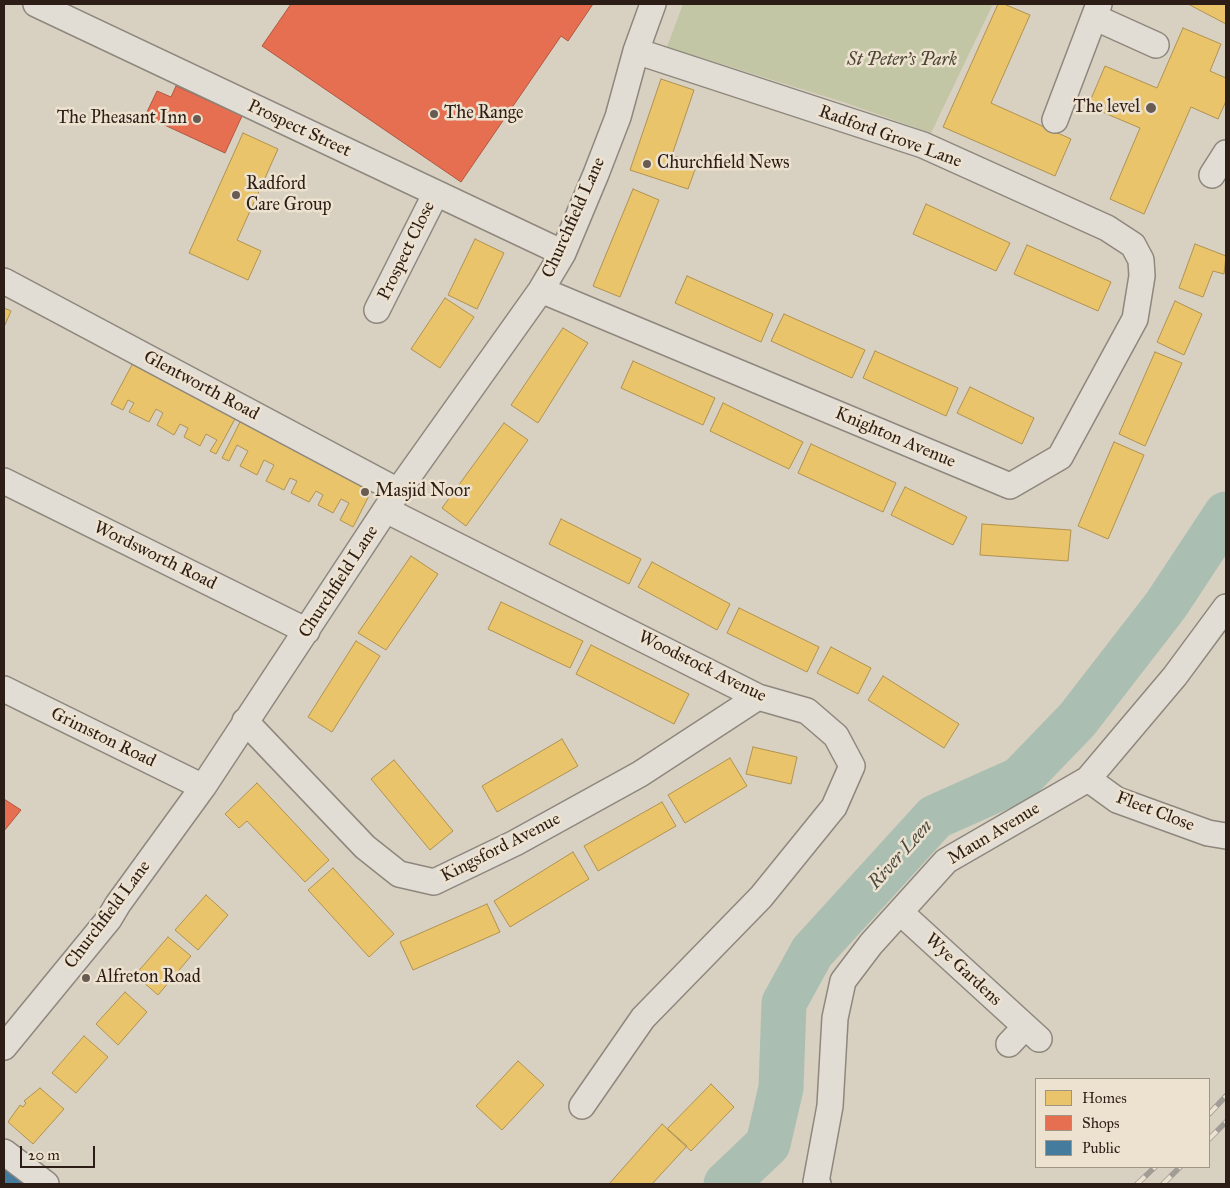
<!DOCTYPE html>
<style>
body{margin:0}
#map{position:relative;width:1230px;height:1188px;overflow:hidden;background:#d8d0c0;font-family:"IM FELL Great Primer",serif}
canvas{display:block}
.frame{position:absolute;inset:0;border:5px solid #2c1e17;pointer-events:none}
.legend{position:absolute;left:1035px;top:1078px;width:175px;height:90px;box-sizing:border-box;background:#ede2cf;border:1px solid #a09485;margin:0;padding:6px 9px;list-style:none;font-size:15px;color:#2c1e17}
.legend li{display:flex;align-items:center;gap:10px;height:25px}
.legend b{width:25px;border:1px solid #a09485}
.scale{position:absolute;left:20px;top:1146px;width:75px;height:22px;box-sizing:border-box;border:2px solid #2c1e17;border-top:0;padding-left:6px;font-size:15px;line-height:18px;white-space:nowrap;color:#2c1e17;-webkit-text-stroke:4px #ede2cf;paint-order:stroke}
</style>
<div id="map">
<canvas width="1230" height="1188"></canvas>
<div class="frame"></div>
<ul class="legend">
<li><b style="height:14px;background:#e9c46a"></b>Homes</li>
<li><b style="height:14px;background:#e76f51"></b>Shops</li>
<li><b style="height:14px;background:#457b9d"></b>Public</li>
</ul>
<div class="scale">20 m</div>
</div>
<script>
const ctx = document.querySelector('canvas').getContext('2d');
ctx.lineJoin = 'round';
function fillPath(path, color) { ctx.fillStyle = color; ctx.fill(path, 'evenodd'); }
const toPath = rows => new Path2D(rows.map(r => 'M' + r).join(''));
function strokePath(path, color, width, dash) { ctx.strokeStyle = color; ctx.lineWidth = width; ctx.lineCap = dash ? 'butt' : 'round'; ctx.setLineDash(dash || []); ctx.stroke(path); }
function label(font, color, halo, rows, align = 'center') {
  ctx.font = font + ' "IM FELL Great Primer",serif'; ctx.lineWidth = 5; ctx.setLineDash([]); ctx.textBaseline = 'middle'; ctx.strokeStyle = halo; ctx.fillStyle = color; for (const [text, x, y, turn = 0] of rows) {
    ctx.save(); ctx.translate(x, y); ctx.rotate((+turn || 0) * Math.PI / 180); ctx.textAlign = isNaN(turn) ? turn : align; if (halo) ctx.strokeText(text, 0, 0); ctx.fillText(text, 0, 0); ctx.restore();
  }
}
fillPath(toPath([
 [683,4,993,4,931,133,843,102,667,47]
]), '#c3c6a5');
const homes = toPath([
 [998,4,1004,4,1030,15,991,103,1071,139,1055,176,943,127,998,4],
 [1188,4,1226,4,1226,24,1188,4],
 [1183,28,1221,44,1210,71,1226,78,1226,101,1218,119,1191,107,1144,214,1110,199,1140,128,1088,106,1105,66,1157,88,1183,28],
 [661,79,694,90,672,155,697,164,688,189,630,170,661,79],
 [243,133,278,149,237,240,261,251,248,280,189,253,243,133],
 [633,189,659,200,620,297,593,286,633,189],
 [926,204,1010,243,996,271,913,234,926,204],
 [475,239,504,253,477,309,448,295,475,239],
 [1195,244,1226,256,1224,274,1213,271,1203,297,1179,288,1195,244],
 [1027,245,1111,282,1098,311,1014,274,1027,245],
 [687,276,773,314,761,342,675,303,687,276],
 [445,298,474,317,440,368,411,349,445,298],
 [1175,301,1202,314,1184,355,1157,342,1175,301],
 [4,308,11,311,4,327,4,308],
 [784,314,865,350,852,378,771,341,784,314],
 [563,328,588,343,538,423,511,405,563,328],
 [875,351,958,388,946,416,863,378,875,351],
 [1155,352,1182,363,1145,446,1119,434,1155,352],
 [633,361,715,398,703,425,621,388,633,361],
 [133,363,236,417,216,454,210,451,217,440,206,434,200,446,184,437,188,428,180,424,174,435,157,425,163,413,156,409,149,422,129,412,134,403,128,400,123,410,111,404,133,363],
 [970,387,1034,418,1022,444,957,413,970,387],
 [723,403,803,442,789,469,710,431,723,403],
 [242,418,374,486,353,527,340,520,349,503,341,499,333,513,318,505,323,495,316,491,309,502,291,493,297,481,290,478,284,490,266,481,274,465,264,460,257,475,240,466,248,451,237,445,229,461,222,458,242,418],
 [504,423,528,440,466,526,442,508,504,423],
 [1114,442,1144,455,1108,539,1078,526,1114,442],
 [811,444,896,483,883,512,798,473,811,444],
 [905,487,967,517,953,545,891,515,905,487],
 [561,519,641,559,629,584,549,544,561,519],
 [982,524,1071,530,1068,561,980,555,982,524],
 [411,556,438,574,386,650,358,633,411,556],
 [652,562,730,604,717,630,638,587,652,562],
 [501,602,583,641,570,668,488,629,501,602],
 [739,608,819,647,807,672,727,633,739,608],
 [356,641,380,656,332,732,308,717,356,641],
 [591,645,689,694,674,724,576,674,591,645],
 [831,647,871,668,858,694,817,673,831,647],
 [883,676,959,724,944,748,868,700,883,676],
 [562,739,578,766,497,812,482,786,562,739],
 [753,747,797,757,791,784,746,774,753,747],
 [730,758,747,786,685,823,668,795,730,758],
 [394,760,453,831,430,850,371,779,394,760],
 [257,783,329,860,305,882,247,821,239,828,225,814,257,783],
 [662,802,676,826,598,871,584,846,662,802],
 [573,852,589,879,510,927,494,901,573,852],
 [333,868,394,934,369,957,308,890,333,868],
 [206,895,228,915,198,950,175,930,206,895],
 [487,904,500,932,413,970,400,942,487,904],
 [168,937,191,956,158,995,135,975,168,937],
 [125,992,147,1012,118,1045,96,1024,125,992],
 [84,1036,108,1057,76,1093,52,1073,84,1036],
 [518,1061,544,1085,502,1130,476,1106,518,1061],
 [711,1084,734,1107,691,1151,667,1129,711,1084],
 [40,1088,64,1109,33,1144,8,1122,20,1105,23,1107,26,1103,24,1101,40,1088],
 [662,1124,687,1146,652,1184,609,1184,662,1124]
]);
fillPath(homes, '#e9c46a');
strokePath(homes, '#b09251', 1);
const shops = toPath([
 [291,4,593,4,568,41,561,36,461,182,262,46,291,4],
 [176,86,242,116,225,153,145,116,157,91,171,97,176,86],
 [4,799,21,810,4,831,4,799]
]);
fillPath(shops, '#e76f51');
strokePath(shops, '#af5740', 1);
const public = toPath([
 [7,1168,28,1184,4,1184,4,1174,7,1168]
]);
fillPath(public, '#457b9d');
strokePath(public, '#3e5f75', 1);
strokePath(toPath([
 [726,1184,768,1144,781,1088,784,1003,812,952,935,817,1020,779,1077,720,1166,605,1226,514]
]), '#aabfb1', 45);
const minor = toPath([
 [36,4,563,253],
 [1094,17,1156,45],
 [1055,120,1099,4],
 [1212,175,1226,153],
 [4,281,398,491],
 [541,290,1010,486,1060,457,1135,319,1142,276,1141,260,1133,245,1107,228,923,145,636,51],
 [377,310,436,193],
 [4,481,307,631],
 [386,510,758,697,807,711,836,736,852,766,834,807,761,897,643,1018,582,1106],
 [4,689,203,787],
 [245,721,365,847,399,874,434,882,515,843,640,774,758,697],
 [1088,779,1117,800,1208,833,1226,836],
 [900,912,1039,1039],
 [1009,1044,1025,1027],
 [4,1047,109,919,118,904,203,787,398,491,541,290,563,253,596,174,618,117,636,51,653,4],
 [4,1152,46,1184],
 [818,1184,816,1182,830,1106,835,1018,843,981,871,944,946,861,1088,779,1175,676,1226,607]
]);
strokePath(minor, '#8e877d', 28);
strokePath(minor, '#e1ddd5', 25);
const rail = toPath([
 [1209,1114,1226,1096],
 [1209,1139,1226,1122],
 [1137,1184,1155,1167],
 [1163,1184,1180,1167]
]);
strokePath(rail, '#a19c96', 5.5);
strokePath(rail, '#ede2cf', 4, [11]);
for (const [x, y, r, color] of [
 [1151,108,6,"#685c52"],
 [434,114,5,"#685c52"],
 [197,119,5,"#685c52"],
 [647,164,5,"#685c52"],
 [236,195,5,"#685c52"],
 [365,492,5,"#685c52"],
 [86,978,5,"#685c52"]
]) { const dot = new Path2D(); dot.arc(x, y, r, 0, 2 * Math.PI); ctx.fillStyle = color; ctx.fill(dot); strokePath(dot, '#ede2cf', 2); }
label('italic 18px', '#4e4635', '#ede2cf', [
 ["St Peter's Park",902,61]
]);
label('18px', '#2c1e17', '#ede2cf', [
 ["The level",1140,108,"right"],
 ["The Range",444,114],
 ["The Pheasant Inn",187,119,"right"],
 ["Churchfield News",657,164],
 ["Radford",246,185],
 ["Care Group",246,206],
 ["Masjid Noor",375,492],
 ["Alfreton Road",96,978]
], 'left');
label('18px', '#2c1e17', '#ede2cf', [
 ["Prospect Street",299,129,25],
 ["Radford Grove Lane",890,137,20],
 ["Churchfield Lane",574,218,-66],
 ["Prospect Close",407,251,-64],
 ["Glentworth Road",201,386,28],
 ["Knighton Avenue",895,438,23],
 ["Wordsworth Road",155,556,26],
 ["Churchfield Lane",339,582,-57],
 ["Woodstock Avenue",702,667,26],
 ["Grimston Road",103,738,26],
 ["Fleet Close",1155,812,21],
 ["Maun Avenue",994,834,-31],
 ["Kingsford Avenue",501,848,-27],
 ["Churchfield Lane",108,915,-53],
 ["Wye Gardens",963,970,43]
]);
label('italic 19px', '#4c4c43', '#ede2cf', [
 ["River Leen",901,855,-48]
]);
</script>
